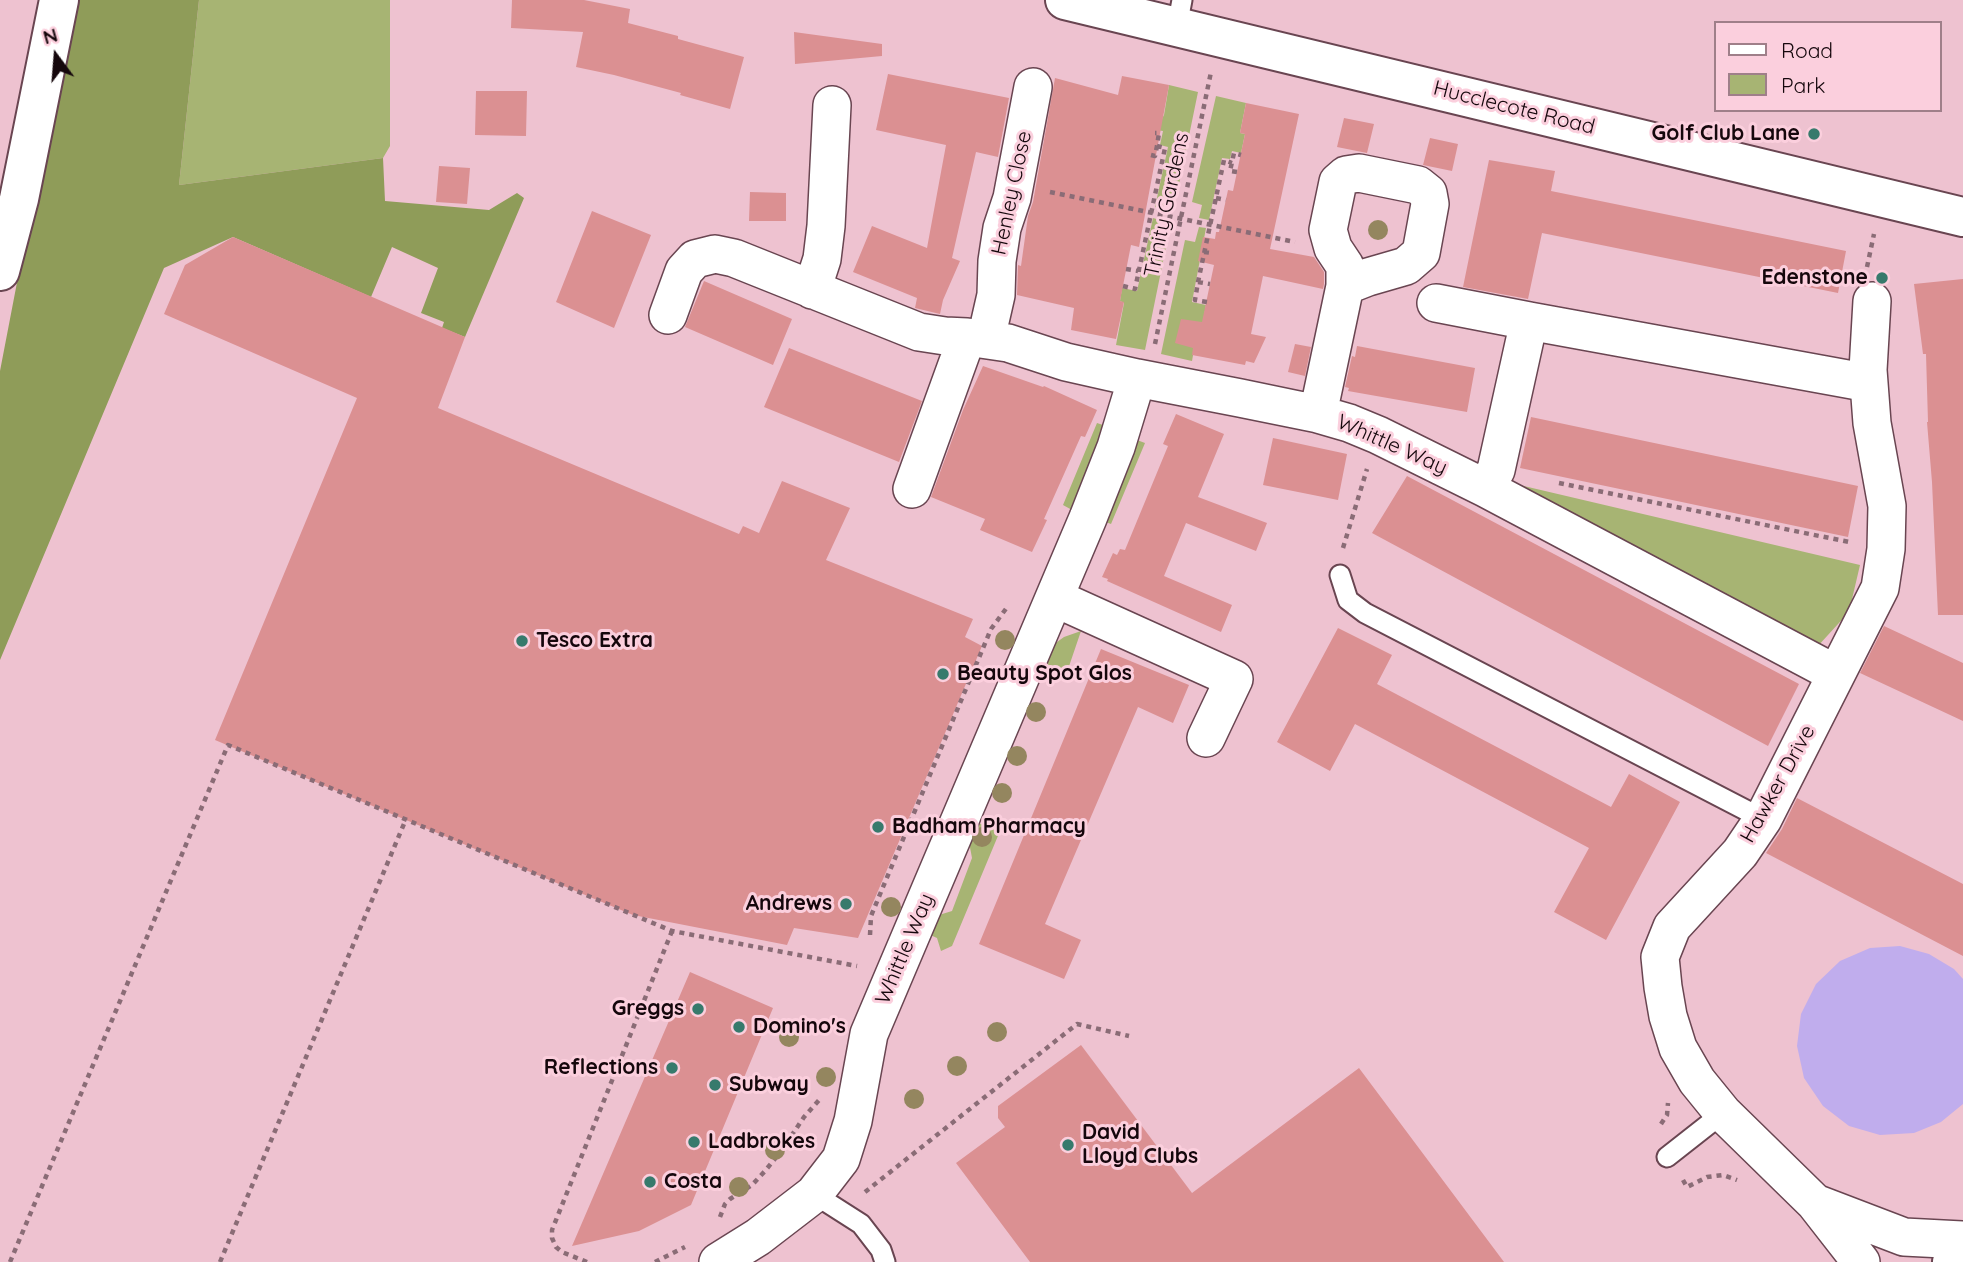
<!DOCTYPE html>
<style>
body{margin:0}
#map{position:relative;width:1963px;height:1262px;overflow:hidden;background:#eec2d0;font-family:Quicksand,sans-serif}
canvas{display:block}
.legend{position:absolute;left:1714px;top:21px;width:228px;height:91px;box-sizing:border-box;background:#fbcfdd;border:2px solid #9f7f89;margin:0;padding:9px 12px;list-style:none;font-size:21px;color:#15070c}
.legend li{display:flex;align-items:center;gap:14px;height:35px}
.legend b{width:35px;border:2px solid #9f7f89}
.north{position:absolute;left:21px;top:21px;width:70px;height:70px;-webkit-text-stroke:5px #fbcfdd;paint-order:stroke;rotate:344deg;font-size:19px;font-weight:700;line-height:28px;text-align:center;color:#15070c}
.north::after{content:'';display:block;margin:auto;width:24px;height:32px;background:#15070c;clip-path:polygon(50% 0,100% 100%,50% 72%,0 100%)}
</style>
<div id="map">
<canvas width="1963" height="1262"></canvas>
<ul class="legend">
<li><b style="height:9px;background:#fff"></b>Road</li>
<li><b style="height:19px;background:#a7b473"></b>Park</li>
</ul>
<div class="north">N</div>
</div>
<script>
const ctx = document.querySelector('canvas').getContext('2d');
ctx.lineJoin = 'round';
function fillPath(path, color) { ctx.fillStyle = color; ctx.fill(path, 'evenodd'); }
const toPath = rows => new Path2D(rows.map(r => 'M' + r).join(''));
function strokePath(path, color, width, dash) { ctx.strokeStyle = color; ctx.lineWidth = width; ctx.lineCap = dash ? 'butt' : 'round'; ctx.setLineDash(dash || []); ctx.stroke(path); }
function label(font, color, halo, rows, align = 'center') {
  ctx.font = font + ' Quicksand,sans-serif'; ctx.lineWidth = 6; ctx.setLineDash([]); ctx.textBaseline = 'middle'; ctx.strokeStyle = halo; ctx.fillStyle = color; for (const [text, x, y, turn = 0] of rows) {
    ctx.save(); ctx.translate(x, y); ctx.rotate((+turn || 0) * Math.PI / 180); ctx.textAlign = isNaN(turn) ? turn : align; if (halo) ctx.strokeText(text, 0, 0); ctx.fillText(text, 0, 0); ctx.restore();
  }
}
fillPath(toPath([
 [199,0,390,0,390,146,383,158,179,185],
 [1169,85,1198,92,1176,199,1165,197,1163,209,1155,207,1168,147,1160,145,1163,131,1156,130,1164,115],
 [1216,96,1246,103,1240,133,1245,134,1241,153,1232,151,1230,159,1222,158,1209,220,1199,218,1202,205,1192,202],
 [1153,218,1160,220,1157,234,1168,237,1145,350,1116,345,1124,303,1120,301,1122,288,1137,291],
 [1199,227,1206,228,1192,302,1206,305,1203,322,1199,322,1192,361,1161,354,1185,240,1195,242],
 [1097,423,1106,426,1072,510,1063,505],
 [1137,440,1145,443,1111,524,1103,521],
 [1511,483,1860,565,1849,612,1817,647],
 [1081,631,1064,681,1040,672,1051,649,1057,642,1064,637],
 [976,822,1000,831,952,946,941,951,937,938,928,934,939,915,952,911,972,858,969,842]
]), '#a7b473');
fillPath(toPath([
 [69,0,199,0,179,185,383,158,385,201,489,210,517,193,524,198,465,337,442,328,444,322,421,313,438,268,392,247,371,297,233,237,164,268,0,660,0,371,58,69]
]), '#8f9c59');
fillPath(toPath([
 [1900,946,1929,954,1954,969,1963,979,1963,1104,1941,1122,1914,1133,1880,1135,1849,1126,1823,1106,1804,1078,1797,1046,1801,1014,1816,984,1840,961,1870,948]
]), '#c0aded');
fillPath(toPath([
 [512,0,584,0,630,9,628,23,678,36,678,39,744,57,730,109,680,95,681,93,614,75,576,67,583,32,511,28],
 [794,32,882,44,882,56,795,64],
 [888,74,1009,98,998,157,976,152,952,258,960,261,943,300,940,314,915,308,917,298,853,272,872,226,927,248,946,145,876,130],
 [1122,76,1169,85,1139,247,1131,245,1120,301,1124,302,1116,339,1071,330,1074,308,1017,295,1018,265,1021,266,1028,216,1033,202,1055,78,1118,95],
 [476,91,527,91,526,136,475,135],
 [1246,103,1299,114,1270,249,1314,257,1324,272,1324,284,1323,289,1263,276,1251,334,1266,337,1254,363,1246,361,1245,365,1192,355,1193,348,1175,343,1181,319,1202,322,1214,265,1198,261,1203,237,1215,239,1216,232,1219,232,1228,190,1233,191,1245,134,1240,133],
 [1344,118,1374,124,1367,153,1337,147],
 [1430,138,1458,144,1452,171,1423,165],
 [1489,160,1555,171,1551,191,1846,251,1838,293,1542,233,1528,299,1463,287],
 [439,166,470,168,467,204,436,202],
 [750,192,786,193,786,221,749,221],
 [592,211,651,235,614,328,556,302],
 [233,237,465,337,438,408,739,534,743,526,759,533,782,481,850,508,826,560,973,619,965,637,982,646,858,938,794,928,787,945,633,915,215,740,357,398,164,314,185,265],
 [1963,279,1963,615,1938,615,1932,482,1927,422,1928,422,1926,354,1923,354,1914,284],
 [704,281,792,319,773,365,685,327],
 [1295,344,1311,347,1305,376,1288,372],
 [1357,346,1475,368,1467,412,1348,391,1349,388,1345,387,1352,356,1355,357],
 [789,348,922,401,899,462,764,407],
 [983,366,1043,387,1044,386,1097,410,1085,437,1081,436,1044,519,1047,520,1032,552,980,530,985,519,931,497,963,410],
 [1176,414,1224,434,1198,497,1267,523,1256,551,1186,523,1164,576,1232,605,1221,632,1107,581,1108,579,1102,577,1113,553,1117,555,1120,549,1125,550,1168,446,1163,444],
 [1531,417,1858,486,1848,537,1520,468],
 [1273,438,1347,454,1338,500,1263,485],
 [1407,476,1799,684,1768,746,1372,533],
 [1884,626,1963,663,1963,721,1860,673],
 [1338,628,1392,655,1377,684,1611,807,1629,774,1680,802,1606,940,1554,912,1589,848,1355,724,1330,771,1277,742],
 [1101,649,1189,685,1173,723,1138,707,1045,924,1081,940,1064,979,979,944],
 [1797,798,1963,884,1963,956,1766,853,1782,829],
 [690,972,773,1008,691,1205,639,1231,572,1246],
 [1081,1045,1192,1193,1359,1068,1504,1262,1030,1262,956,1163,1005,1127,998,1118,998,1106]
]), '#db9092');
const service = toPath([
 [1177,27,1182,0],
 [1340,575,1348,600,1365,613,1763,819],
 [1667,1157,1723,1113],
 [814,1194,861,1224,881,1250,885,1262]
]);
const minor = toPath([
 [812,290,822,259,826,226,832,105],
 [1436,303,1529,321,1496,470,1485,488],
 [668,315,684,271,695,259,715,254,734,258,919,332,945,336,967,337,1008,343,1066,362,1137,378,1240,398,1318,414,1349,423,1378,435,1485,488,1836,674],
 [1529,321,1869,383],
 [986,339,996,295,997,261,1002,228,1012,198,1033,87],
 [1318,414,1345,286,1345,266,1333,248,1328,230,1338,182,1346,175,1359,173,1418,185,1428,193,1430,204,1421,253,1406,266,1368,277,1345,286],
 [912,489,967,337],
 [1055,598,1234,679,1206,738],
 [1815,1203,1904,1237,1963,1240],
 [718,1262,758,1237,814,1194,841,1159,853,1121,869,1034,1088,518,1116,447,1137,378],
 [1861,1262,1815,1203,1723,1113,1697,1081,1678,1048,1668,1016,1663,987,1660,957,1672,927,1740,853,1763,819,1880,588,1886,549,1887,506,1872,423,1868,370,1872,301]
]);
const tertiary = toPath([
 [1065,0,1963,217],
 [1952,1262,1963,1254]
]);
const secondary = toPath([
 [0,271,19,199,59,0]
]);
strokePath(service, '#694551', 23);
strokePath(minor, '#694551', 40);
strokePath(tertiary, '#694551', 42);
strokePath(secondary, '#694551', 42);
strokePath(toPath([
 [1151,155,1155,156,1157,146,1159,133,1155,133],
 [1237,172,1230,171,1234,153,1241,155],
 [1050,192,1295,242],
 [1216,198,1226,200],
 [1204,252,1212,253],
 [1867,267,1874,234],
 [1126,269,1138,271],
 [1198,282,1210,284],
 [1123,286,1135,289,1165,148,1157,146],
 [1207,302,1195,300,1198,282,1224,160,1232,163],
 [1155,344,1211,72],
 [1559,483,1849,542],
 [1343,548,1367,469],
 [870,935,871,916,883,887,991,629,1008,606],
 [1661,1124,1667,1115,1668,1103],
 [1683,1180,1687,1187,1707,1177,1723,1175,1737,1180],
 [865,1192,1077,1024,1129,1036],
 [720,1217,725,1204,730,1199,752,1185,765,1171,782,1150,804,1117,819,1100],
 [10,1262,228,745,672,931,857,966],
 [220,1262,406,819],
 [587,1262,562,1252,556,1247,552,1238,552,1230,672,931],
 [655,1262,685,1247]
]), '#8a6c76', 4.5, [5, 5]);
strokePath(service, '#fff', 19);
strokePath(minor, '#fff', 37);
strokePath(tertiary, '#fff', 38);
strokePath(secondary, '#fff', 38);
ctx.fillStyle = '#94865f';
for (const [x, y] of [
 [1378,230],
 [1005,640],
 [1036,712],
 [1017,756],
 [1002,793],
 [982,837],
 [891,907],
 [997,1032],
 [789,1037],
 [957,1066],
 [826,1077],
 [914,1099],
 [775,1150],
 [739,1187]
]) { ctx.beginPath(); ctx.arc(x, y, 10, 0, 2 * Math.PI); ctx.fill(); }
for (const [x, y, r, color] of [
 [1814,134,7,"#377a6c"],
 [1882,278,7,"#377a6c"],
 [522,641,7,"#377a6c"],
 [943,674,7,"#377a6c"],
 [878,827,7,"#377a6c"],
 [846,904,7,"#377a6c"],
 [698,1009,7,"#377a6c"],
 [739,1027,7,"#377a6c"],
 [672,1068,7,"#377a6c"],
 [715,1085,7,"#377a6c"],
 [694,1142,7,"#377a6c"],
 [1068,1145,7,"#377a6c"],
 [650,1182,7,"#377a6c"]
]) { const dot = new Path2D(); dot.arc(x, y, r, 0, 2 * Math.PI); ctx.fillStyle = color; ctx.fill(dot); strokePath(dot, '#fbcfdd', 2.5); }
label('21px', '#15070c', '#fbcfdd', [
 ["Hucclecote Road",1514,108,14],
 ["Henley Close",1012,193,-78],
 ["Trinity Gardens",1167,205,-78],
 ["Whittle Way",1392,445,24],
 ["Hawker Drive",1778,784,-61],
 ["Whittle Way",905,949,-67]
]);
label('bold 21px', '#15070c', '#fbcfdd', [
 ["Golf Club Lane",1800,134,"right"],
 ["Edenstone",1868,278,"right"],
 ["Tesco Extra",536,641],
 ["Beauty Spot Glos",957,674],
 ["Badham Pharmacy",892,827],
 ["Andrews",832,904,"right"],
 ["Greggs",684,1009,"right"],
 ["Domino's",753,1027],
 ["Reflections",658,1068,"right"],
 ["Subway",729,1085],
 ["David",1082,1133],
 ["Lloyd Clubs",1082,1157],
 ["Ladbrokes",708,1142],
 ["Costa",664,1182]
], 'left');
</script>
